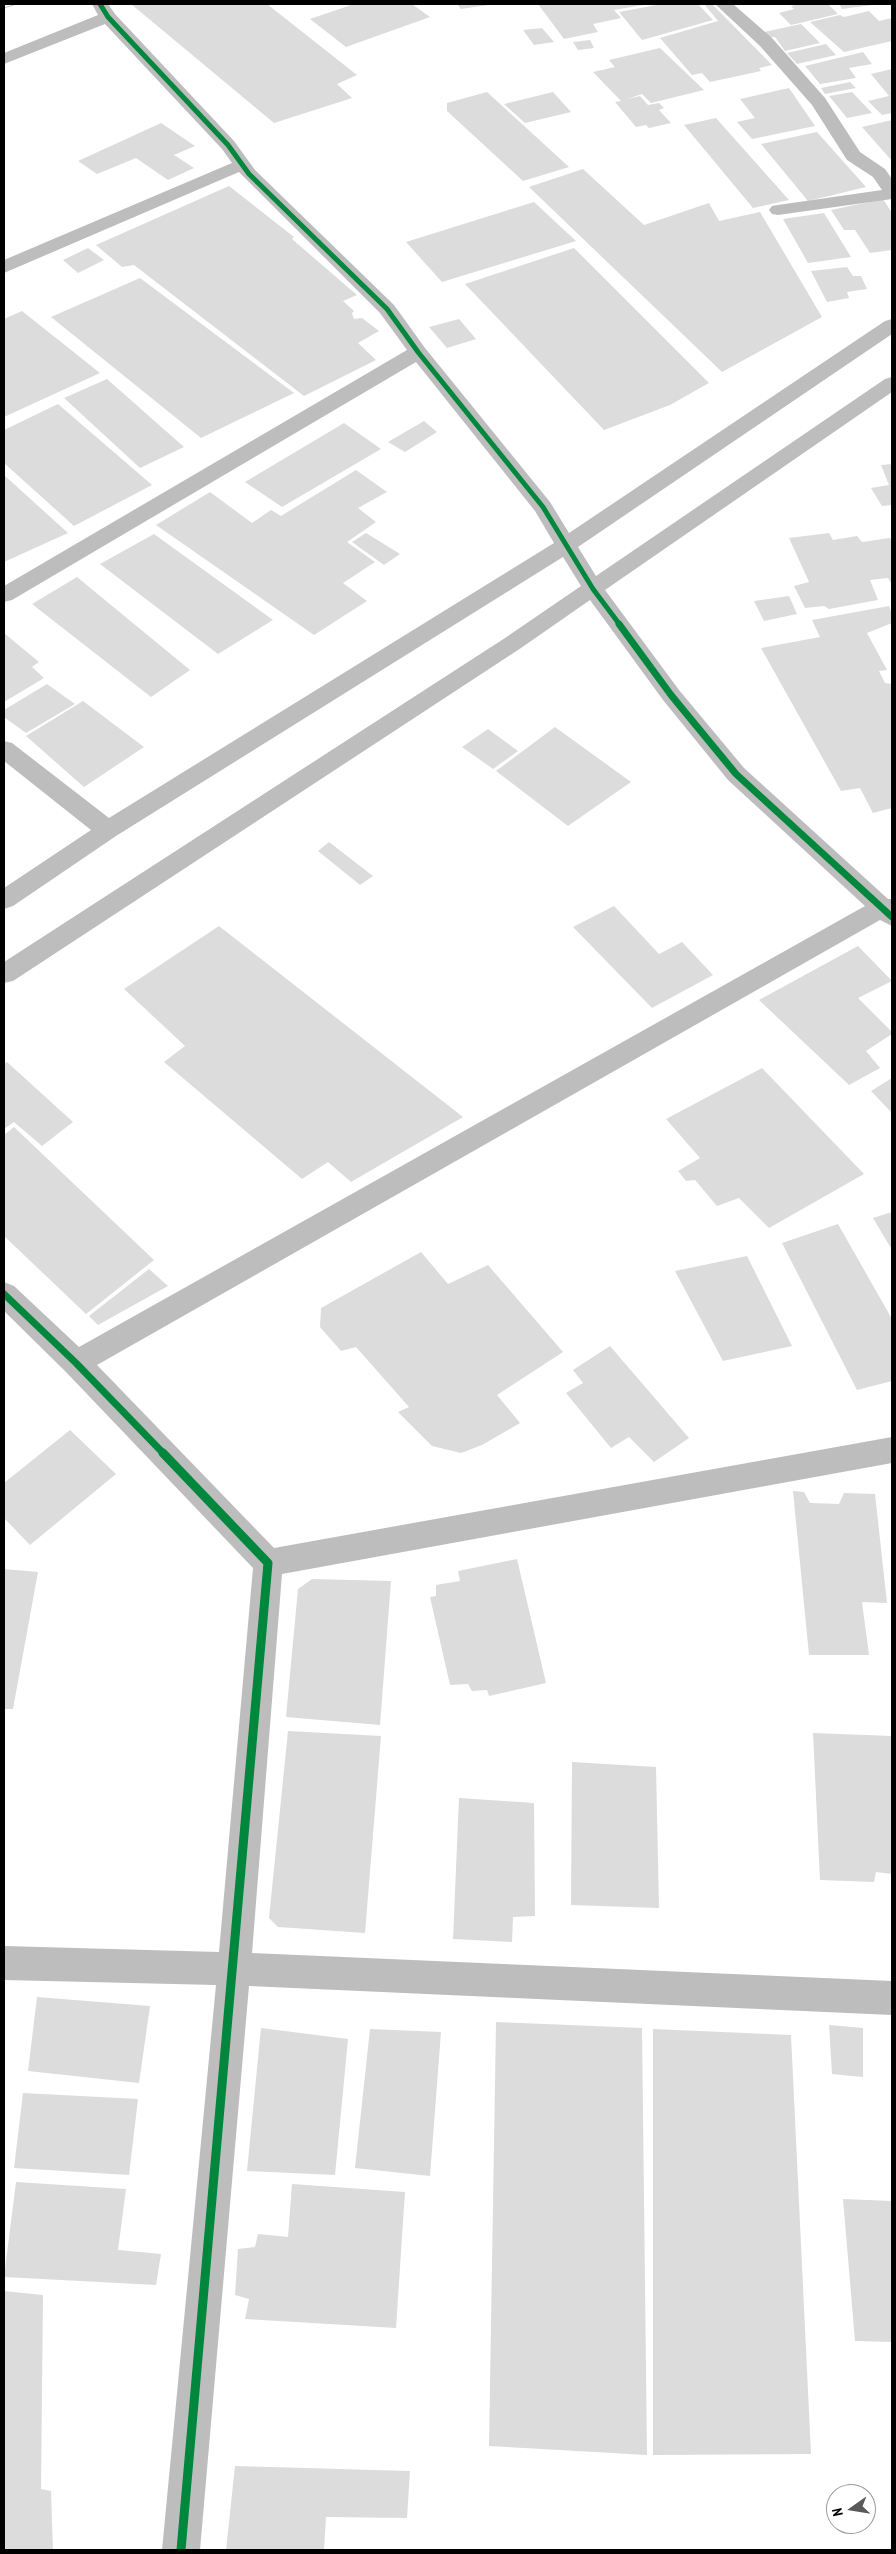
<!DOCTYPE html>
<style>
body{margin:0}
#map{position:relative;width:896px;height:2554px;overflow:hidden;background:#fff;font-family:"PT Sans Narrow",sans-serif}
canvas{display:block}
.frame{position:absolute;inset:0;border:5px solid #000;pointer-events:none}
.north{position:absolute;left:826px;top:2484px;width:50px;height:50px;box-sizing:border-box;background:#fff;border:1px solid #999;border-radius:50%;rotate:257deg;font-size:14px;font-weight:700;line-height:20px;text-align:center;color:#000}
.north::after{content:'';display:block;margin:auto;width:18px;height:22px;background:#595959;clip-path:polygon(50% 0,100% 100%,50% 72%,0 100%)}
</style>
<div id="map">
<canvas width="896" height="2554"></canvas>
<div class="frame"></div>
<div class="north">N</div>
</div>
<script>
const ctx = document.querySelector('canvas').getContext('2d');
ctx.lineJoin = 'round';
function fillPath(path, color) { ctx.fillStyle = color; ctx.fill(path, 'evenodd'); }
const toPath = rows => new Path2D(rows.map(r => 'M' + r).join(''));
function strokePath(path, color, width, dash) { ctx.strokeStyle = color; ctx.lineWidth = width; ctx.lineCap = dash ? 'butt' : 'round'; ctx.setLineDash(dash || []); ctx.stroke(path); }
fillPath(toPath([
 [131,4,267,4,357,75,337,84,352,98,274,123],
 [354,4,412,4,430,17,346,47,310,19],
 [457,4,488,4,488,5,461,9],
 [538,4,643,4,643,5,614,10,621,18,593,24,598,32,564,39],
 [662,4,698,4,713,20,642,40,619,12],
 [704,4,712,4,772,65,759,68,761,71,710,82,702,73,692,75,660,38,718,21],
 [794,4,828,4,838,14,791,25,779,13,794,9,791,6,796,5],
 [839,4,872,4,872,5,842,9],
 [869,11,879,21,892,18,892,41,844,52,810,22,840,15,844,17],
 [801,24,820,43,785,51,775,37,768,37,764,32],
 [542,28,554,42,534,45,523,30],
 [590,40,594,48,578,50,573,42],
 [826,44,836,55,797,64,787,53],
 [660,48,704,90,651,103,642,94,627,99,640,96,648,105,659,103,664,108,659,110,671,123,649,128,646,125,636,127,615,102,621,101,593,72,615,67,609,60],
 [863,52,872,64,849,68,856,78,820,84,805,66],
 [892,69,892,113,882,115,868,101,889,96,871,74],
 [850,82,856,88,825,94,821,88],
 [789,88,815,126,752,139,737,122,755,118,740,99],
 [487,92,569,167,523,181,447,111,447,103],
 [553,92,571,112,525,123,504,104],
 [852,92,872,113,847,118,829,96],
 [716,118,789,200,753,208,684,125],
 [892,120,892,161,862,127],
 [161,123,195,146,174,155,194,168,168,180,136,158,97,174,78,161],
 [817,132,866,187,808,201,761,144],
 [583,169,644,225,709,203,719,221,760,212,822,317,722,372,529,187],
 [229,186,294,237,292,239,357,295,343,301,354,311,352,313,354,319,362,318,379,331,358,343,376,360,304,396,134,265,122,267,96,245],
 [883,199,892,213,892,250,870,253,855,230,844,230,831,210],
 [534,202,576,241,442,282,406,242],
 [824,213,851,257,808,263,783,219],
 [88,248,104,260,78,273,63,260],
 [574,248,709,383,670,405,604,430,465,284],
 [847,267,853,276,861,276,867,289,847,292,849,298,827,302,811,271],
 [140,278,294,393,201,438,51,317],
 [22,311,100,373,4,417,4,319],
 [459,319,476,339,447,348,429,327],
 [107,379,184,447,140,468,64,398],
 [58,404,152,485,74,526,4,463,4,430],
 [424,421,437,432,405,452,388,442],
 [344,423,381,449,282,507,245,482],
 [892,464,892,505,882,506,871,488,889,485,881,465],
 [356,470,387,492,358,508,376,522,347,542,375,562,343,583,367,601,314,635,156,525,210,492,252,523,271,510,281,516],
 [4,475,68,533,4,562],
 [366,533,400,554,384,565,352,542],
 [829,533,833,540,857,536,862,542,890,538,892,542,892,585,888,578,870,580,878,600,829,609,824,606,805,608,794,586,809,582,789,538],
 [154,534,273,620,218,654,100,564],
 [77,577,190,670,151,697,32,604],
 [789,596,797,614,764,621,754,601],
 [889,606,892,614,892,623,867,633,887,670,879,671,885,683,892,684,892,808,873,813,860,788,841,791,761,648,820,637,812,620],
 [4,633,39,662,32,667,44,678,4,702],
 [47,684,75,704,26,733,4,717,4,710],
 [83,701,144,747,84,787,26,736],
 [555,727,631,782,568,826,496,771],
 [488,729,518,751,493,769,462,747],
 [329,842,373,876,360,885,318,851],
 [614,906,659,954,682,942,713,975,652,1008,573,927],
 [219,926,463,1117,351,1182,328,1162,302,1179,164,1062,185,1046,124,989],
 [858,946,892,981,858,998,892,1032,892,1034,866,1051,880,1068,849,1085,759,1000],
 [7,1062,73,1122,42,1146,14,1122,4,1129,4,1064],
 [762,1068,864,1174,769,1228,739,1198,717,1206,695,1180,686,1181,678,1171,700,1158,666,1119],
 [892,1078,892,1113,871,1091],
 [14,1127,154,1260,86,1314,4,1236,4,1135],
 [892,1212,892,1250,873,1218],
 [838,1224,892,1319,892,1381,857,1390,782,1243],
 [421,1252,448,1284,488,1265,563,1352,497,1395,520,1423,482,1445,461,1453,432,1446,398,1412,409,1407,356,1347,341,1351,320,1327,321,1308],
 [747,1256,792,1346,723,1361,675,1271],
 [149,1269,168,1286,98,1325,89,1316],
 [610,1346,689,1438,654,1462,629,1437,611,1448,566,1393,583,1383,573,1370],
 [70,1430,116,1474,30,1545,4,1518,4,1483],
 [793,1491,804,1492,810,1503,839,1504,844,1493,875,1494,887,1603,862,1602,869,1655,809,1655],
 [517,1559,546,1683,489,1696,487,1690,472,1691,468,1684,450,1685,430,1597,436,1596,436,1585,460,1581,458,1571],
 [4,1569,38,1572,13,1709,4,1709],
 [312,1579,391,1581,380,1725,286,1717,298,1589],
 [288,1731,381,1736,365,1933,278,1927,269,1918],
 [813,1733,892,1736,892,1874,876,1872,874,1882,820,1880],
 [572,1762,656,1767,659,1908,571,1905],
 [459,1798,534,1803,535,1916,513,1917,512,1942,453,1939],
 [37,1997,150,2006,139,2083,28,2071],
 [496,2022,642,2028,647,2455,489,2446],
 [829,2025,863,2028,863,2077,832,2074],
 [261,2028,348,2039,335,2175,247,2171],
 [370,2029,441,2032,430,2176,355,2168],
 [653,2029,791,2035,811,2454,653,2455],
 [23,2093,138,2099,129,2175,14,2168],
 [16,2182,126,2189,118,2250,161,2254,156,2285,4,2277],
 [292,2184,405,2192,396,2328,245,2319,249,2299,235,2295,238,2249,255,2247,258,2234,288,2237],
 [843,2199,892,2201,892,2342,855,2341],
 [4,2291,43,2295,41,2489,51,2491,53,2550,4,2550],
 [235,2466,410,2471,407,2518,326,2517,324,2550,226,2550]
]), '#dcdcdc');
fillPath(toPath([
 [92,4,108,4,115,14,234,141,255,170,394,305,425,348,550,502,569,533,885,321,892,319,892,334,578,547,596,576,885,379,892,377,892,392,605,590,679,690,744,768,888,899,892,899,892,926,880,920,97,1365,274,1548,892,1437,892,1463,282,1574,252,1953,892,1981,892,2015,249,1986,200,2550,162,2550,216,1985,4,1980,4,1946,219,1952,253,1568,66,1372,4,1311,4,1282,14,1286,79,1347,865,906,728,780,663,700,590,600,521,648,13,981,4,983,4,962,505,638,581,586,563,557,116,836,13,906,4,909,4,888,91,830,4,761,4,741,12,743,109,818,554,543,535,511,416,362,12,600,4,602,4,586,407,350,380,313,239,172,4,273,4,260,232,163,222,149,105,24,4,64,4,53,98,15,92,4],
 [715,4,733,4,772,38,825,98,860,152,885,169,892,179,892,199,778,215,772,214,769,210,772,206,778,205,882,190,873,177,847,160,812,105,760,46,715,4]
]), '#bdbdbd');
const rail = toPath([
 [4,6,12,4]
]);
strokePath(rail, '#bdbdbd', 4);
strokePath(rail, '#fff', 2.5, [8]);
strokePath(toPath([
 [100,4,108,17,228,145,249,174,387,309,418,352,543,507,593,589,620,625]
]), '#00873e', 5);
strokePath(toPath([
 [619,624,671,695,736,774,892,917],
 [4,1294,76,1363,164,1454]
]), '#00873e', 7);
strokePath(toPath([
 [163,1453,268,1563,181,2550]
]), '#00873e', 9);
</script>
